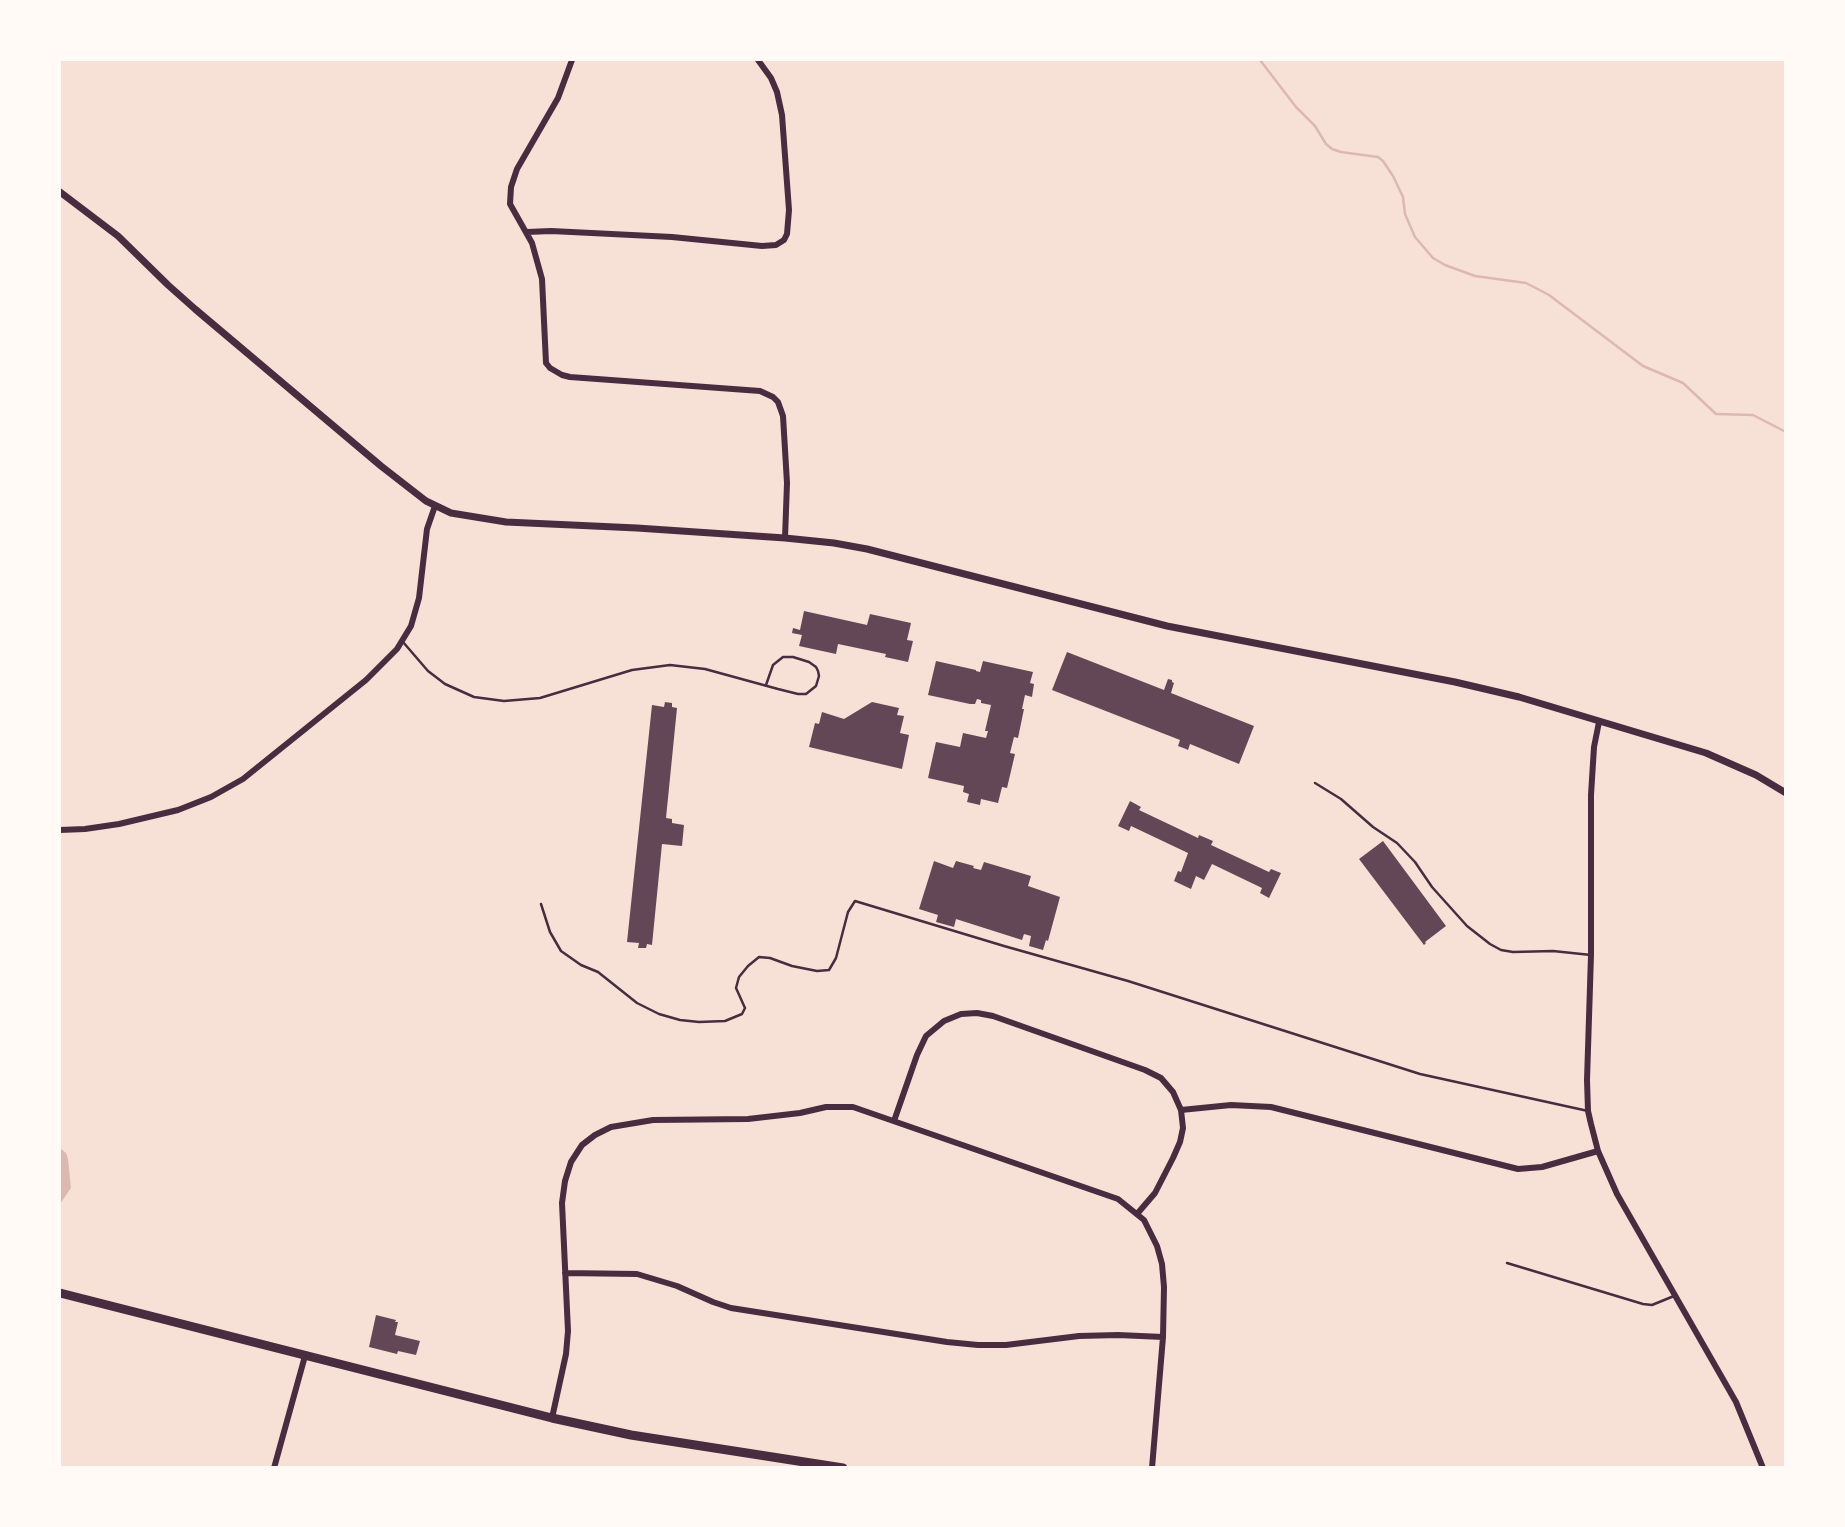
<!DOCTYPE html>
<style>
body{margin:0}
#map{position:relative;width:1845px;height:1527px;overflow:hidden;background:#f7e1d7;font-family:Inter,sans-serif}
canvas{display:block}
.frame{position:absolute;inset:0;border:61px solid #fffaf5;pointer-events:none}
</style>
<div id="map">
<canvas width="1845" height="1527"></canvas>
<div class="frame"></div>
</div>
<script>
const ctx = document.querySelector('canvas').getContext('2d');
ctx.lineJoin = 'round';
function fillPath(path, color) { ctx.fillStyle = color; ctx.fill(path, 'evenodd'); }
const toPath = rows => new Path2D(rows.map(r => 'M' + r).join(''));
function strokePath(path, color, width, dash) { ctx.strokeStyle = color; ctx.lineWidth = width; ctx.lineCap = dash ? 'butt' : 'round'; ctx.setLineDash(dash || []); ctx.stroke(path); }
fillPath(toPath([
 [60,1148,66,1153,68,1159,71,1188,60,1204]
]), '#dcb8b0');
strokePath(toPath([
 [1260,60,1296,107,1315,126,1326,144,1332,149,1341,152,1378,157,1383,161,1393,176,1403,197,1405,214,1415,237,1433,258,1445,265,1475,276,1526,283,1549,295,1643,366,1683,383,1716,414,1753,415,1786,432]
]), '#dcb8b0', 2.5);
fillPath(toPath([
 [804,611,867,625,870,614,911,623,907,640,913,641,908,662,885,657,886,654,838,644,836,654,799,646,802,635,792,633,793,628,800,630],
 [1067,652,1164,690,1168,679,1172,680,1172,682,1174,683,1171,693,1254,726,1239,764,1190,744,1188,750,1186,749,1178,746,1180,740,1052,690],
 [936,661,976,670,976,671,980,672,983,661,1033,672,1030,683,1034,684,1032,697,1025,695,1022,709,1024,709,1018,738,1014,737,1010,753,1015,754,1007,788,1002,787,998,803,981,799,980,805,967,802,969,794,963,792,964,786,928,778,936,742,960,747,963,733,986,738,988,731,985,731,991,705,981,703,981,700,977,699,975,704,970,704,928,695],
 [665,702,672,703,672,707,677,708,666,818,672,819,672,823,684,825,682,846,662,844,652,945,647,944,646,948,638,948,639,943,627,942,652,705,664,707],
 [872,702,899,708,897,715,904,716,900,733,909,735,902,769,809,747,815,723,819,724,822,712,844,719],
 [1130,801,1141,807,1139,810,1198,838,1199,835,1213,841,1211,845,1269,872,1271,869,1281,873,1269,898,1260,893,1262,888,1212,864,1204,880,1196,876,1191,889,1174,881,1178,871,1181,872,1188,853,1131,826,1129,831,1118,826],
 [1383,841,1446,926,1425,942,1426,943,1424,945,1359,859],
 [934,861,953,868,956,861,974,866,973,868,981,870,984,862,1031,876,1028,886,1060,897,1048,941,1046,940,1043,950,1029,946,1031,936,1024,934,1022,940,956,919,954,927,936,922,938,915,919,909],
 [376,1315,396,1320,395,1322,398,1322,395,1335,420,1341,416,1355,398,1351,397,1354,369,1347]
]), '#644757');
strokePath(toPath([
 [403,642,428,671,445,684,474,697,504,701,540,698,632,670,670,665,705,669,778,689,798,694,806,694,816,686,819,676,818,671,816,667,809,662,793,657,783,657,773,665,766,685],
 [1315,783,1341,799,1373,827,1397,843,1415,862,1432,887,1467,926,1490,944,1501,950,1513,952,1553,951,1591,955],
 [541,904,550,932,561,951,581,965,598,972,637,1003,659,1014,680,1020,699,1022,725,1021,742,1014,745,1008,736,988,739,977,748,966,759,957,770,958,792,966,817,971,829,970,836,958,848,912,855,901,1004,946,1128,981,1420,1074,1588,1111],
 [1507,1263,1643,1304,1652,1305,1674,1296]
]), '#4a2c40', 2.5);
strokePath(toPath([
 [572,60,558,98,517,169,511,187,510,204,532,243,542,279,546,363,550,368,562,375,570,377,760,391,773,397,778,402,783,416,787,483,785,538],
 [527,232,551,231,672,237,762,246,776,245,784,240,787,234,789,210,782,115,777,92,771,78,758,60],
 [1599,722,1594,747,1591,795,1591,955,1587,1080,1588,1111,1591,1124,1598,1151,1617,1194,1736,1402,1763,1468],
 [60,830,85,829,119,824,178,810,211,797,243,779,366,680,397,649,411,626,419,598,427,529,435,506],
 [1181,1110,1231,1105,1271,1107,1518,1169,1542,1167,1598,1151],
 [894,1121,917,1055,926,1036,944,1021,961,1014,977,1013,993,1016,1145,1070,1161,1078,1173,1092,1181,1110,1183,1128,1180,1142,1173,1158,1155,1193,1137,1214],
 [565,1273,637,1274,677,1286,713,1302,731,1308,947,1342,978,1345,1006,1345,1079,1336,1118,1335,1163,1337],
 [552,1418,566,1354,568,1331,562,1203,565,1181,571,1162,582,1145,595,1135,611,1127,653,1120,748,1119,800,1113,826,1107,853,1107,1118,1199,1144,1220,1157,1246,1162,1264,1164,1287,1163,1337,1152,1468],
 [274,1468,305,1356]
]), '#4a2c40', 6);
strokePath(toPath([
 [60,192,118,236,168,285,195,309,381,466,426,501,451,513,506,522,637,528,785,538,834,543,867,549,1167,626,1455,682,1519,697,1706,753,1756,775,1786,793]
]), '#4a2c40', 7);
strokePath(toPath([
 [60,1293,552,1418,631,1435,843,1468]
]), '#4a2c40', 9);
</script>
